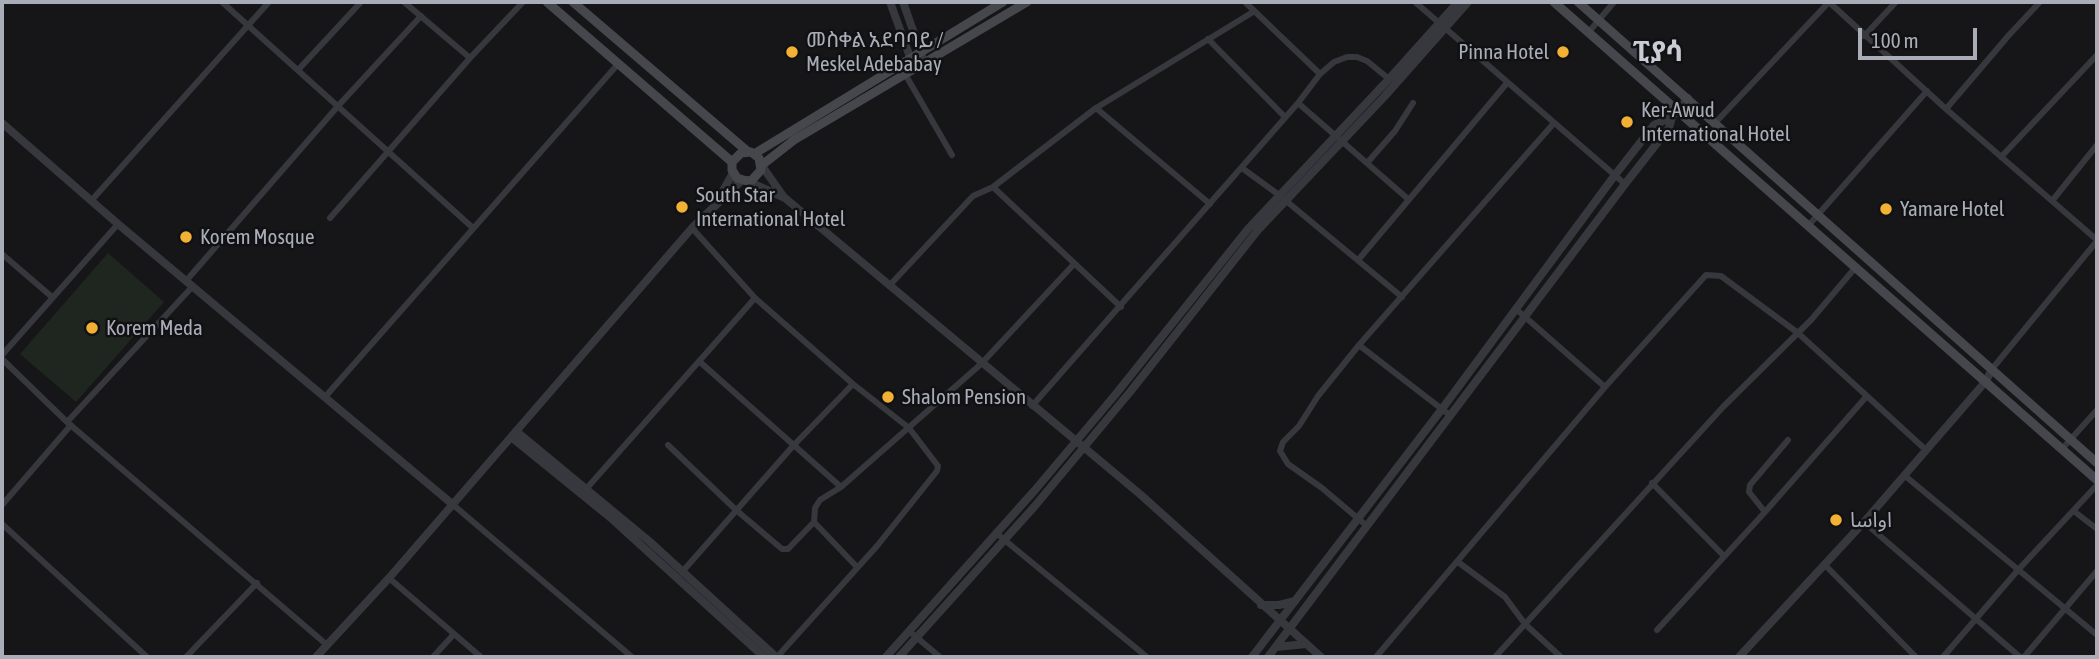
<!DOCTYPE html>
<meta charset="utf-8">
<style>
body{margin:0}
#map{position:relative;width:2099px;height:659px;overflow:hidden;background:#161618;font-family:"Asap Condensed",sans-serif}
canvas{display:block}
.frame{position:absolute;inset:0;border:4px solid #a8adb8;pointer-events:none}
.scale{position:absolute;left:1858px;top:28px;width:119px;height:32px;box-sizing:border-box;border:4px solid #a8adb8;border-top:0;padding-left:9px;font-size:21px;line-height:24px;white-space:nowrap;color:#a8adb8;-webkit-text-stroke:5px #111113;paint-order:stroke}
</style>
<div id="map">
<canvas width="2099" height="659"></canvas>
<div class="frame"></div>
<div class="scale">100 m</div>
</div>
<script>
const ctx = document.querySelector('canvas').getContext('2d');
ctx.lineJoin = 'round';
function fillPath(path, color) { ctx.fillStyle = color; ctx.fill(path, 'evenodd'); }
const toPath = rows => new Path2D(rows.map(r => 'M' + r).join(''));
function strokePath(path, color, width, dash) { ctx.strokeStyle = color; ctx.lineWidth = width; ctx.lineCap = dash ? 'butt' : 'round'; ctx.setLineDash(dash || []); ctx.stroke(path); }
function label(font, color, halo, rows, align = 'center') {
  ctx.font = font + ' "Asap Condensed","Noto Sans Arabic","Noto Sans Ethiopic",sans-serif'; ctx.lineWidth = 5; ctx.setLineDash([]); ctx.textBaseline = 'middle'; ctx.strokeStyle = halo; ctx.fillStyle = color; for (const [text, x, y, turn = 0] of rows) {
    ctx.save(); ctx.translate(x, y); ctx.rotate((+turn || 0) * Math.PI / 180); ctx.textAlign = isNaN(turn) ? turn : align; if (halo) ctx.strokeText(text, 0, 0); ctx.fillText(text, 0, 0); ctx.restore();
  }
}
fillPath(toPath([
 [108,253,164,302,76,402,20,354]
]), '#1e261f');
strokePath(toPath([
 [222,2,473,228],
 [404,2,470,58,523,2],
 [1245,2,1320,74],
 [1415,2,1625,184],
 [1588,33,1614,2],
 [1864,36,1896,2],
 [1208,39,1285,117],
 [298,70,361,2],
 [905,74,952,155],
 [1298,103,1408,199],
 [1096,108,1210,204],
 [1946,109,2009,35,2040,2],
 [1715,123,1829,2,1946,109,2097,240],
 [2001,157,2097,55],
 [1367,163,1395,131,1413,103],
 [1242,168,1279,195,1402,297],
 [993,187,1121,307],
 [91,201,269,2],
 [2052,201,2097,145],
 [330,218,470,58],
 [1808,226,1927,91],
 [692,228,755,298,853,384,909,428,938,466,937,471,877,546,777,657],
 [2,254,52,297],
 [1359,259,1507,83],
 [186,281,338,106,421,16],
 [889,286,973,196,993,187,1096,108,1253,12],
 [1516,309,1605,387],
 [1359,345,1451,416],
 [2,355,118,224],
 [2,359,67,422,327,645],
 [700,362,841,487],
 [1992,369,2097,241],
 [325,397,618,64],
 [1032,406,1298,103,1320,74,1334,62,1347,57,1357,57,1367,61,1389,79],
 [67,422,193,286],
 [668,445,736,510,782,549,788,549,814,522,815,508,820,500,841,487,981,364,1074,264],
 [2062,449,2097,410],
 [1904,475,2097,635],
 [1652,483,1724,556],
 [587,488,755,298],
 [451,503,632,657],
 [2,505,71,425],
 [1765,512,1749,492,1750,485,1788,440],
 [2075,512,2097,529],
 [814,522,857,567],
 [1864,522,2020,657],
 [2,524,147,657],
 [1367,526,1322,488,1288,464,1280,451,1283,442,1299,426,1318,396,1359,345,1554,123],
 [996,533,1147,657],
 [1458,562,1505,597,1525,624,1561,657],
 [1824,564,1916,657],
 [683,571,793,446,853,384],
 [389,578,481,657],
 [1657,630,1765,512,1866,397],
 [909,631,940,657],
 [186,657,257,583],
 [433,657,454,634],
 [1376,657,1605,387,1706,275,1721,276,1798,333,1926,450],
 [1495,657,1723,407,1811,320,1855,268],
 [1943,657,2018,570,2097,485],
 [2024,657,2097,571]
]), '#37383d', 6);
strokePath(toPath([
 [890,2,914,68],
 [903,2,922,56],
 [2,123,118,224,451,503],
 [762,166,783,196],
 [747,181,785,198,1141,495,1321,657],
 [720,196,733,173],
 [516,431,649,541,776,657],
 [511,437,612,519,764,657],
 [1261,605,1279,605,1295,601],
 [1276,647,1306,644],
 [316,657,389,578,692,228,742,180],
 [886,657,1035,490,1115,395,1248,229,1389,79,1458,2],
 [899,657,1034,507,1130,392,1258,230,1384,97,1468,2],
 [1252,657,1442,409,1615,175,1654,125,1672,117],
 [1268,657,1625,184,1669,128,1672,117,1688,98],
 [1739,657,1864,522,1986,381,1992,369]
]), '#37383d', 8);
strokePath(toPath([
 [547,2,732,162,732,170,737,178,747,181,752,180,761,170,759,158,751,152,741,153,732,162],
 [573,2,747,151],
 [1554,2,2097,480],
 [1578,2,2097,463],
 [754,154,1003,2],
 [762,165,794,140,1027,2]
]), '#45474d', 9);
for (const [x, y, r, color] of [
 [792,52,7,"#f2b134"],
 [1563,52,7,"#f2b134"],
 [1627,122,7,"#f2b134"],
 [682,207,7,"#f2b134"],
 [1886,209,7,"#f2b134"],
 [186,237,7,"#f2b134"],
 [92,328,7,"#f2b134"],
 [888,397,7,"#f2b134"],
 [1836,520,7,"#f2b134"]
]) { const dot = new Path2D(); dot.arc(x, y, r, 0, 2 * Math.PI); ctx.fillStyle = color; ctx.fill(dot); strokePath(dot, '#111113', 2.5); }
label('21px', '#a8adb8', '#111113', [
 ["መስቀል አደባባይ /",806,40],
 ["Meskel Adebabay",806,64],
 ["Pinna Hotel",1549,52,"right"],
 ["Ker-Awud",1641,110],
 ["International Hotel",1641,134],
 ["South Star",696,195],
 ["International Hotel",696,219],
 ["Yamare Hotel",1900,209],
 ["Korem Mosque",200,237],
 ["Korem Meda",106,328],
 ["Shalom Pension",902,397],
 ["اواسا",1850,520]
], 'left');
label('bold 28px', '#c9ccd4', '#111113', [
 ["ፒያሳ",1658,52]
]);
</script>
